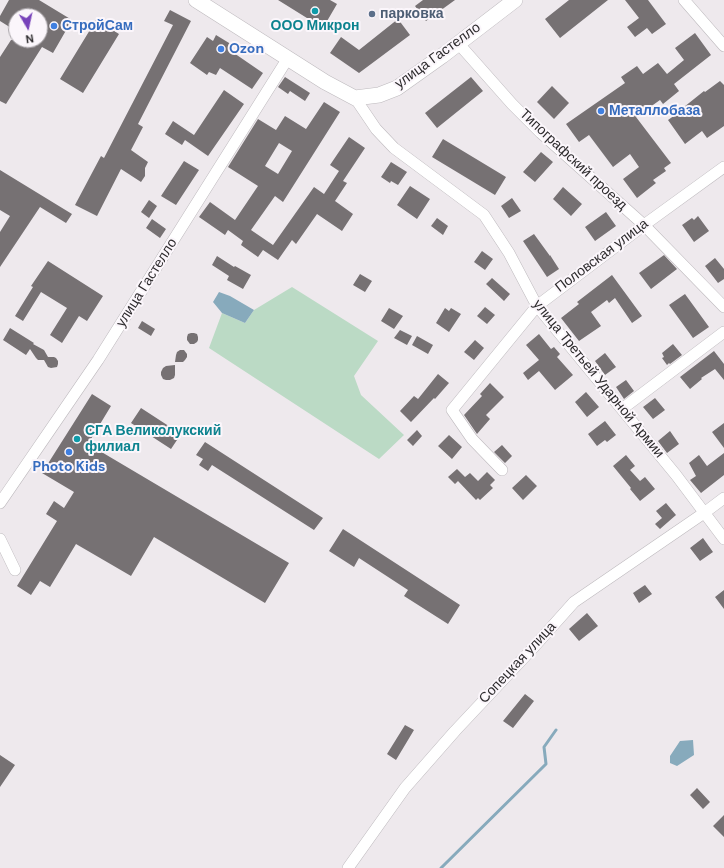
<!DOCTYPE html>
<meta charset="utf-8">
<style>
body{margin:0}
#map{position:relative;width:724px;height:868px;overflow:hidden;background:#eee9ed;font-family:"DM Sans",sans-serif}
canvas{display:block}
.north{position:absolute;left:8px;top:8px;width:40px;height:40px;box-sizing:border-box;background:#fbf6fb;border:1px solid #a9a5a9;border-radius:50%;rotate:171deg;font-size:11px;font-weight:700;line-height:16px;text-align:center;color:#2d2b2d}
.north::after{content:'';display:block;margin:auto;width:14px;height:18px;background:#7843ba;clip-path:polygon(50% 0,100% 100%,50% 72%,0 100%)}
</style>
<div id="map">
<canvas width="724" height="868"></canvas>
<div class="north">N</div>
</div>
<script>
const ctx = document.querySelector('canvas').getContext('2d');
ctx.lineJoin = 'round';
function fillPath(path, color) { ctx.fillStyle = color; ctx.fill(path, 'evenodd'); }
const toPath = rows => new Path2D(rows.map(r => 'M' + r).join(''));
function strokePath(path, color, width, dash) { ctx.strokeStyle = color; ctx.lineWidth = width; ctx.lineCap = dash ? 'butt' : 'round'; ctx.setLineDash(dash || []); ctx.stroke(path); }
function label(font, color, halo, rows, align = 'center') {
  ctx.font = font + ' "DM Sans",sans-serif'; ctx.lineWidth = 4; ctx.setLineDash([]); ctx.textBaseline = 'middle'; ctx.strokeStyle = halo; ctx.fillStyle = color; for (const [text, x, y, turn = 0] of rows) {
    ctx.save(); ctx.translate(x, y); ctx.rotate((+turn || 0) * Math.PI / 180); ctx.textAlign = isNaN(turn) ? turn : align; if (halo) ctx.strokeText(text, 0, 0); ctx.fillText(text, 0, 0); ctx.restore();
  }
}
fillPath(toPath([
 [292,287,378,341,354,376,361,395,404,435,379,459,209,348,222,313,245,323,254,310]
]), '#bbdac5');
fillPath(toPath([
 [219,292,230,296,254,310,245,323,222,313,213,302],
 [693,740,694,755,677,766,670,763,670,756,680,741]
]), '#87aabc');
strokePath(toPath([
 [441,868,546,764,544,747,556,730]
]), '#87aabc', 3);
fillPath(toPath([
 [9,0,39,0,72,20,53,53,42,47,6,104,0,101,0,57,11,40,40,40,40,16,16,16,16,31,0,21,0,16],
 [278,0,330,0,337,4,323,28],
 [423,0,455,0,426,21,415,6],
 [569,0,608,0,560,38,545,19],
 [625,0,648,0,666,24,652,34,647,28,635,37,627,27,639,18],
 [170,10,191,21,138,124,143,127,131,150,148,162,145,168,145,176,141,182,121,169,97,216,75,205,101,156,104,158,173,25,164,21],
 [398,19,410,35,359,73,330,53,341,37,359,50],
 [96,20,119,34,83,93,60,79],
 [695,33,711,55,674,84,679,91,663,104,660,100,636,117,671,163,664,168,666,171,653,180,656,183,637,198,623,179,639,167,630,154,613,167,589,135,579,142,566,124,625,83,621,77,637,66,643,74,658,63,667,74,684,60,675,48],
 [216,35,234,46,231,51,263,73,252,89,220,68,216,75,209,72,207,75,190,63,207,37,213,41],
 [285,77,310,93,305,101,290,91,288,94,278,87],
 [471,77,483,91,437,128,425,113],
 [720,81,724,85,724,126,707,138,702,131,685,144,668,120,685,108,684,107,704,91,705,92],
 [552,86,569,103,554,119,537,102],
 [224,90,244,104,208,156,185,140,182,145,165,134,173,121,194,135],
 [324,102,340,112,283,202,275,196,251,230,273,245,314,187,324,194,339,171,330,165,349,137,365,148,343,181,347,183,335,201,353,214,342,231,317,214,296,244,292,240,278,260,263,250,258,257,241,245,243,241,228,230,225,235,199,217,210,202,235,220,258,186,228,167,258,119,276,130,285,116,306,129],
 [279,143,292,151,278,174,265,166],
 [443,139,506,177,495,195,432,157],
 [541,152,553,162,535,182,523,172],
 [184,161,199,170,176,205,161,196],
 [391,162,407,172,398,185,391,181,390,183,381,177],
 [0,170,72,214,66,223,40,207,0,267,0,232,10,216,0,210],
 [410,186,430,199,417,219,397,205],
 [563,187,582,204,571,216,553,199],
 [512,198,521,211,509,218,501,206],
 [149,200,157,206,149,218,141,212],
 [606,212,616,226,595,241,585,227],
 [698,216,709,231,694,242,682,225,692,218,694,220],
 [437,218,448,226,443,235,431,226],
 [152,219,166,229,160,238,146,228],
 [534,234,550,256,550,255,559,269,547,277,523,241],
 [482,251,493,259,485,270,474,262],
 [664,255,677,269,651,289,639,273],
 [217,256,234,267,235,266,251,275,243,289,227,280,229,276,212,265],
 [715,258,724,269,724,279,718,283,705,266],
 [48,261,103,296,87,321,79,316,62,343,50,335,67,308,41,292,23,321,15,316,33,287,31,286],
 [360,274,372,281,365,292,353,285],
 [612,275,642,316,632,323,615,298,609,303,607,300,591,312,601,326,579,341,561,318,579,304,577,302],
 [492,278,510,294,504,301,486,284],
 [685,294,709,327,693,338,669,305],
 [485,307,495,315,487,324,477,316],
 [389,308,403,316,394,329,381,321],
 [445,308,449,311,451,308,461,314,449,332,436,323],
 [142,321,155,329,151,336,138,328],
 [10,328,34,343,33,344,44,350,48,357,54,357,56,358,58,361,58,364,57,367,51,368,48,367,44,360,38,360,36,358,30,349,26,355,3,340],
 [400,330,412,336,407,345,394,338],
 [191,333,194,333,197,334,198,337,198,340,197,342,194,344,190,344,187,340,187,337,188,334],
 [539,334,551,349,554,347,560,354,557,357,573,375,555,390,539,371,528,380,523,373,539,360,526,345],
 [417,336,433,345,428,354,412,345],
 [475,340,484,348,474,360,464,352],
 [673,344,682,355,670,364,669,363,667,365,662,358,664,357,662,353],
 [180,350,184,350,187,354,187,357,185,360,183,362,175,362,176,355,177,352],
 [714,351,724,364,724,380,715,369,701,378,702,379,690,389,680,377],
 [605,353,616,367,605,375,595,361],
 [175,365,175,375,174,378,170,380,166,380,163,379,161,375,161,372,163,368,166,366],
 [438,374,449,383,435,399,434,398,411,422,400,411,414,396,418,399],
 [626,380,634,391,624,399,616,387],
 [490,383,504,397,486,415,490,419,477,434,464,415,482,396,480,394],
 [586,392,599,407,587,417,575,402],
 [92,394,111,406,88,444,289,563,265,603,154,537,131,576,76,544,50,587,40,581,31,595,17,586,57,521,46,514,54,501,64,508,74,492,42,473],
 [655,398,665,410,653,419,643,407],
 [141,408,181,434,171,449,131,423],
 [605,421,616,435,607,442,605,440,597,446,588,434],
 [724,423,724,448,712,432],
 [417,430,422,436,413,446,407,440],
 [670,431,679,444,667,453,658,441],
 [449,435,462,447,452,459,438,446],
 [205,442,323,518,314,530,212,465,208,471,199,465,203,459,196,455],
 [502,445,512,456,505,463,494,452],
 [724,453,724,475,701,493,690,480,696,476,689,463,699,455,707,466],
 [626,455,635,466,630,470,640,481,645,477,655,489,640,501,630,489,631,488,613,466],
 [457,469,465,477,470,473,478,481,487,472,495,480,490,485,493,488,480,500,478,498,476,500,458,481,455,484,448,477],
 [526,475,537,486,523,500,512,488],
 [666,503,676,515,660,529,655,524,662,518,656,511],
 [343,529,460,605,448,624,404,596,408,590,359,558,354,567,329,551],
 [703,538,713,552,700,561,690,548],
 [645,585,652,594,639,603,633,593],
 [724,590,724,609,715,597],
 [587,613,598,626,579,641,569,629],
 [525,694,534,701,513,728,503,721],
 [405,725,414,730,396,760,387,754],
 [0,755,15,765,0,787],
 [697,788,710,802,703,809,690,795],
 [724,815,724,837,713,826]
]), '#767173');
const minor = toPath([
 [684,0,724,46],
 [458,43,512,104,541,133,644,225,724,307],
 [355,98,376,129,394,148,484,215,509,253,537,306,676,475,724,539],
 [622,409,724,332],
 [502,470,472,439,452,410,537,306,644,225,724,167],
 [0,503,98,360,288,58],
 [0,539,15,570],
 [348,868,405,788,455,731,532,649,574,602,704,513,724,498]
]);
const secondary = toPath([
 [196,0,325,82,355,98,379,95,397,88,442,56,515,0]
]);
strokePath(minor, '#bdb9bd', 12);
strokePath(secondary, '#bdb9bd', 16);
strokePath(minor, '#fff', 11);
strokePath(secondary, '#fff', 15);
for (const [x, y, r, color] of [
 [315,11,4,"#0f9aa8"],
 [372,14,4,"#5c6f8a"],
 [54,26,4,"#3f7fe0"],
 [221,49,4,"#3f7fe0"],
 [601,111,4,"#3f7fe0"],
 [77,439,4,"#0f9aa8"],
 [69,452,4,"#3f7fe0"]
]) { const dot = new Path2D(); dot.arc(x, y, r, 0, 2 * Math.PI); ctx.fillStyle = color; ctx.fill(dot); strokePath(dot, '#fbf6fb', 1.5); }
label('bold 14px', '#4e5e75', '#fbf6fb', [
 ["парковка",380,14]
], 'left');
label('bold 14px', '#366cbe', '#fbf6fb', [
 ["СтройСам",62,26],
 ["Ozon",229,49],
 ["Металлобаза",609,111],
 ["Photo Kids",69,467,"center"]
], 'left');
label('bold 14px', '#0d838f', '#fbf6fb', [
 ["ООО Микрон",315,26],
 ["СГА Великолукский",85,431,"left"],
 ["филиал",85,447,"left"]
]);
label('14px', '#2d2b2d', '#fbf6fb', [
 ["улица Гастелло",438,56,-36],
 ["Типографский проезд",573,160,43],
 ["Половская улица",602,256,-37],
 ["улица Гастелло",147,283,-58],
 ["улица Третьей Ударной Армии",598,379,51],
 ["Сопецкая улица",518,663,-47]
]);
</script>
